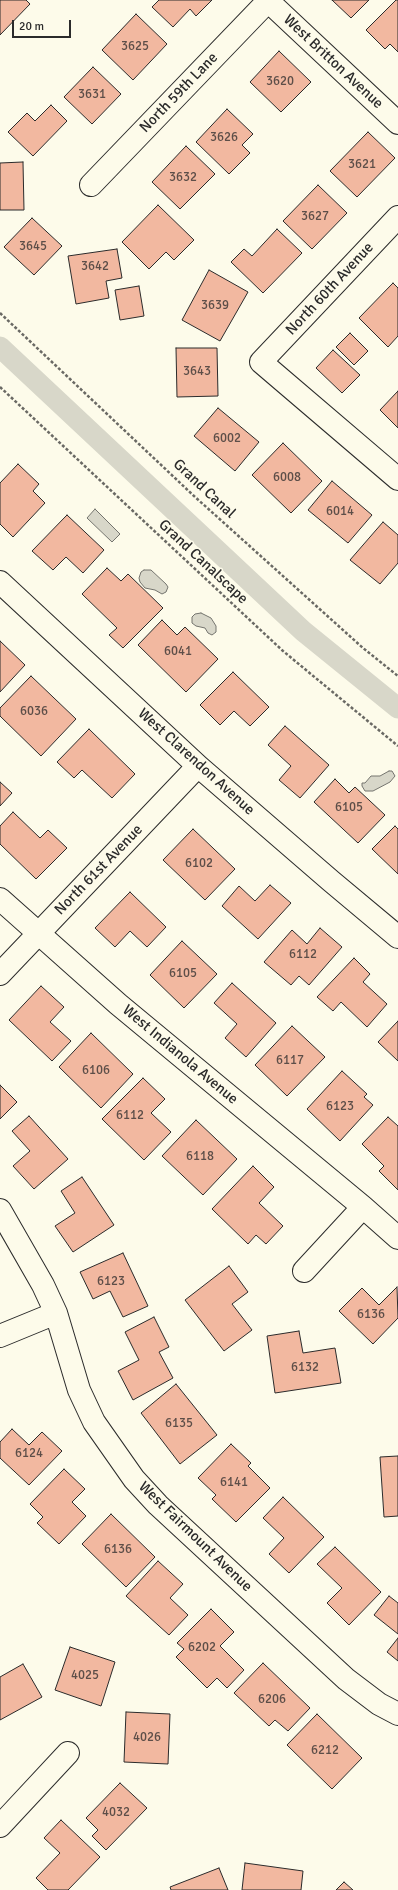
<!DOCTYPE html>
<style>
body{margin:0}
#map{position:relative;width:398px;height:1890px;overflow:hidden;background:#fdfbea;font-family:Signika,sans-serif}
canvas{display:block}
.scale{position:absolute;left:12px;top:20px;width:59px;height:18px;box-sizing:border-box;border:2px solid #2b2b2b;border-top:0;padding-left:5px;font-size:12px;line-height:14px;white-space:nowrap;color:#2b2b2b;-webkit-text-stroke:3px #fdfbea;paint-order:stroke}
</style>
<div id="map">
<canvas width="398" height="1890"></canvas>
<div class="scale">20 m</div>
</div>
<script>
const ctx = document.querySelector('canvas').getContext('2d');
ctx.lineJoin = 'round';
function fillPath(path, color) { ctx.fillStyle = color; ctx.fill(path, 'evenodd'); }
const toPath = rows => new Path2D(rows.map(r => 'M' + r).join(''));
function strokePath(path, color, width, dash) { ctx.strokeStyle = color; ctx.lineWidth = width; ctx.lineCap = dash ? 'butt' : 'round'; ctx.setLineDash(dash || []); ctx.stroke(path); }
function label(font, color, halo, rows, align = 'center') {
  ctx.font = font + ' Signika,sans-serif'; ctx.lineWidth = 3; ctx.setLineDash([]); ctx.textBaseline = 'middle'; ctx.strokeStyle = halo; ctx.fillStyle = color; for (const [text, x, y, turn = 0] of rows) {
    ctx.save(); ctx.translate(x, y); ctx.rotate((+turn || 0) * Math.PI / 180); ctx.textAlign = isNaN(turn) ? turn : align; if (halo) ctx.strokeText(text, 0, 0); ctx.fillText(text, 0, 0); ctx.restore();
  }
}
const water = toPath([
 [95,509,120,534,112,542,87,518,95,509],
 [144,570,151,570,166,584,168,587,166,592,162,594,155,590,145,588,140,582,139,578,141,572,144,570],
 [201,613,211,618,216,626,216,632,212,635,208,633,205,628,196,626,192,623,192,617,195,614,201,613],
 [389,771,392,771,395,776,390,782,373,791,365,791,362,786,362,783,365,783,371,776,380,776,389,771]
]);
fillPath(water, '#d8d7c9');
strokePath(water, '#74746e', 1);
strokePath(toPath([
 [0,347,303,631,398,708]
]), '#d8d7c9', 21);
const building = toPath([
 [0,0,26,0,30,4,0,35,0,0],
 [159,0,212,0,196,16,190,9,173,27,152,7,159,0],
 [332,0,369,0,351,18,332,0],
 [396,0,398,0,398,52,390,44,385,49,366,30,396,0],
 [136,14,167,44,133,80,102,50,136,14],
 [279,51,311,82,281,112,250,82,279,51],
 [93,67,121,94,92,124,64,97,93,67],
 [51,105,67,121,33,156,8,132,27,113,35,121,51,105],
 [227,109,253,134,242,145,250,153,229,174,196,142,227,109],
 [368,132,395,158,357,197,330,171,368,132],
 [186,146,215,174,180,209,152,182,186,146],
 [23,162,24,210,0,210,0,163,23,162],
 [318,185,347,213,312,249,283,221,318,185],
 [158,205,194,240,174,260,166,252,149,269,122,242,158,205],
 [32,218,62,246,34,275,4,247,32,218],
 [277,229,302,253,263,293,231,262,244,249,252,256,277,229],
 [117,249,122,278,106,281,109,298,76,304,68,256,117,249],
 [209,270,248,292,220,341,182,320,209,270],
 [393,283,398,288,398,336,388,347,359,318,393,283],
 [139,286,144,316,120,320,115,290,139,286],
 [350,333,368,351,354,365,336,347,350,333],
 [176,348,217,348,218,396,177,397,176,348],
 [333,350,360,375,342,393,316,368,333,350],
 [398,391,398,428,380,410,398,391],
 [218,408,259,442,235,471,194,436,218,408],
 [283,443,322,481,291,513,252,475,283,443],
 [18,464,39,484,33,491,45,503,13,537,0,524,0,483,18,464],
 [332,481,372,515,348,543,308,510,332,481],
 [67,515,104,550,83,573,66,557,53,570,32,551,67,515],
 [383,522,398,535,398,563,380,584,350,560,383,522],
 [107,568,121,581,128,574,163,608,123,648,109,635,117,628,82,594,107,568],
 [162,620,177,635,185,627,218,659,186,692,138,645,162,620],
 [0,641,25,665,0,692,0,641],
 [233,672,269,707,250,726,234,711,220,725,200,705,233,672],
 [31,676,76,719,41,756,0,716,0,708,31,676],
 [285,726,329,765,300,798,279,780,291,766,268,745,285,726],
 [89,729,135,774,112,798,82,770,74,778,57,762,89,729],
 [335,779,349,793,355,787,385,815,358,843,314,802,335,779],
 [0,782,12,793,0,806,0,782],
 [13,812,40,838,48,830,67,848,36,879,0,844,0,826,13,812],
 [395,826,398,829,398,874,372,849,395,826],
 [193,829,235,869,205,900,163,860,193,829],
 [270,885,291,903,258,939,222,906,239,886,255,901,270,885],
 [130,892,166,927,147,947,130,931,115,947,95,928,130,892],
 [320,928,342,947,309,985,299,976,291,985,264,962,292,930,307,944,320,928],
 [182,941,217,974,184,1008,150,975,182,941],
 [354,958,370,974,363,982,387,1004,367,1027,341,1002,333,1011,317,997,354,958],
 [232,983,276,1023,246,1057,225,1038,237,1024,214,1003,232,983],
 [41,986,64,1007,50,1022,71,1041,52,1061,9,1020,41,986],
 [398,1021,398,1061,378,1042,398,1021],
 [292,1026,325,1057,287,1096,255,1065,292,1026],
 [91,1033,133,1074,101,1108,59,1067,91,1033],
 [342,1071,367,1094,364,1097,373,1105,340,1141,307,1109,342,1071],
 [143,1078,165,1099,151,1113,171,1132,144,1160,102,1119,143,1078],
 [0,1085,17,1102,0,1119,0,1085],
 [29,1116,68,1159,34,1189,13,1166,30,1151,12,1131,29,1116],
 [388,1117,398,1126,398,1190,379,1171,384,1166,362,1144,388,1117],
 [196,1120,237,1159,203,1195,162,1156,196,1120],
 [253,1166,274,1187,259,1203,283,1226,266,1244,256,1235,248,1244,212,1209,253,1166],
 [82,1177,114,1225,73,1252,55,1226,75,1213,61,1191,82,1177],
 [123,1253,148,1306,123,1317,110,1291,93,1299,80,1272,123,1253],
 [229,1266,248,1292,232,1304,252,1330,224,1351,185,1300,229,1266],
 [397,1287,398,1318,373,1344,339,1311,362,1288,379,1305,397,1287],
 [154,1317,169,1347,159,1352,173,1378,133,1400,118,1371,139,1360,125,1332,154,1317],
 [299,1331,303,1353,335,1348,341,1383,275,1393,267,1336,299,1331],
 [176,1384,217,1435,180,1464,141,1413,176,1384],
 [12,1429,29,1445,42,1432,62,1451,29,1485,0,1458,0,1442,12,1429],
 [231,1444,251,1463,248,1466,270,1488,236,1522,212,1499,216,1495,198,1478,231,1444],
 [398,1456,398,1516,384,1517,380,1457,398,1456],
 [64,1469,85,1489,72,1502,86,1516,59,1544,37,1523,43,1517,30,1504,64,1469],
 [283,1497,324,1537,289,1573,269,1554,284,1538,263,1518,283,1497],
 [111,1514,155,1557,126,1587,82,1544,111,1514],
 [335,1547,381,1592,349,1625,327,1603,342,1588,317,1564,335,1547],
 [158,1561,183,1584,170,1598,188,1615,169,1635,126,1596,158,1561],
 [389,1596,398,1603,398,1634,374,1615,389,1596],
 [211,1609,234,1632,220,1646,244,1670,227,1688,217,1678,207,1688,176,1657,184,1649,177,1643,211,1609],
 [398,1638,398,1661,387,1652,398,1638],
 [70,1647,115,1662,101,1706,55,1690,70,1647],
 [263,1663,310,1708,288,1731,275,1720,269,1726,234,1693,263,1663],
 [23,1664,42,1697,0,1720,0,1677,23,1664],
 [126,1712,170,1714,168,1764,124,1762,126,1712],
 [317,1714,362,1758,332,1789,287,1745,317,1714],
 [120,1783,147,1808,106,1850,92,1836,98,1830,86,1818,120,1783],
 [61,1820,100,1857,68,1890,48,1890,36,1878,60,1853,44,1838,61,1820],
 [245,1863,303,1871,301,1890,242,1890,245,1863],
 [219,1868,228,1890,171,1890,170,1887,219,1868],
 [344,1882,353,1890,336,1890,344,1882]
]);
fillPath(building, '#f2b8a0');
strokePath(building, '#2b2b2b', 1);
const minor = toPath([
 [267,0,398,123],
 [91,185,268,1],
 [398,217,261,362,398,479],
 [0,582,198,766,331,881,398,937],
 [0,899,118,1004,363,1207,398,1238],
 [0,974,198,766],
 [0,1210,43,1285,56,1313,79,1390,94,1422,134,1479,158,1505,346,1679,379,1704,398,1714],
 [304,1271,363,1207],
 [0,1336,56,1313],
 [0,1826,68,1753]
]);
strokePath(minor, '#2b2b2b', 24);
strokePath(toPath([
 [0,313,194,496,363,648,398,676],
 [0,387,283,651,398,746]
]), '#6a6964', 2.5, [3, 2]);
strokePath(minor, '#fdfbea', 22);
label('13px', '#5d4e48', null, [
 ["3625",135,47],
 ["3620",280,82],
 ["3631",92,95],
 ["3626",224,138],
 ["3621",362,165],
 ["3632",183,178],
 ["3627",315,217],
 ["3645",33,247],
 ["3642",95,267],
 ["3639",215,306],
 ["3643",197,372],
 ["6002",227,439],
 ["6008",287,478],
 ["6014",340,512],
 ["6041",178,652],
 ["6036",34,712],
 ["6105",349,808],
 ["6102",199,864],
 ["6112",303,955],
 ["6105",183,974],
 ["6117",290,1061],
 ["6106",96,1071],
 ["6123",340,1107],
 ["6112",130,1116],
 ["6118",200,1157],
 ["6123",111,1282],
 ["6136",371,1315],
 ["6132",305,1368],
 ["6135",179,1424],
 ["6124",29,1454],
 ["6141",234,1483],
 ["6136",118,1550],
 ["6202",202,1648],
 ["4025",85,1676],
 ["6206",272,1700],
 ["4026",147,1738],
 ["6212",325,1751],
 ["4032",116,1813]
]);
label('15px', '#2b2b2b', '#fdfbea', [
 ["West Britton Avenue",333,62,43],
 ["North 59th Lane",179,93,-46],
 ["North 60th Avenue",330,289,-47],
 ["Grand Canal",204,489,43],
 ["Grand Canalscape",203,562,43],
 ["West Clarendon Avenue",196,762,42],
 ["North 61st Avenue",99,870,-46],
 ["West Indianola Avenue",180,1055,40],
 ["West Fairmount Avenue",195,1537,44]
]);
</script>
